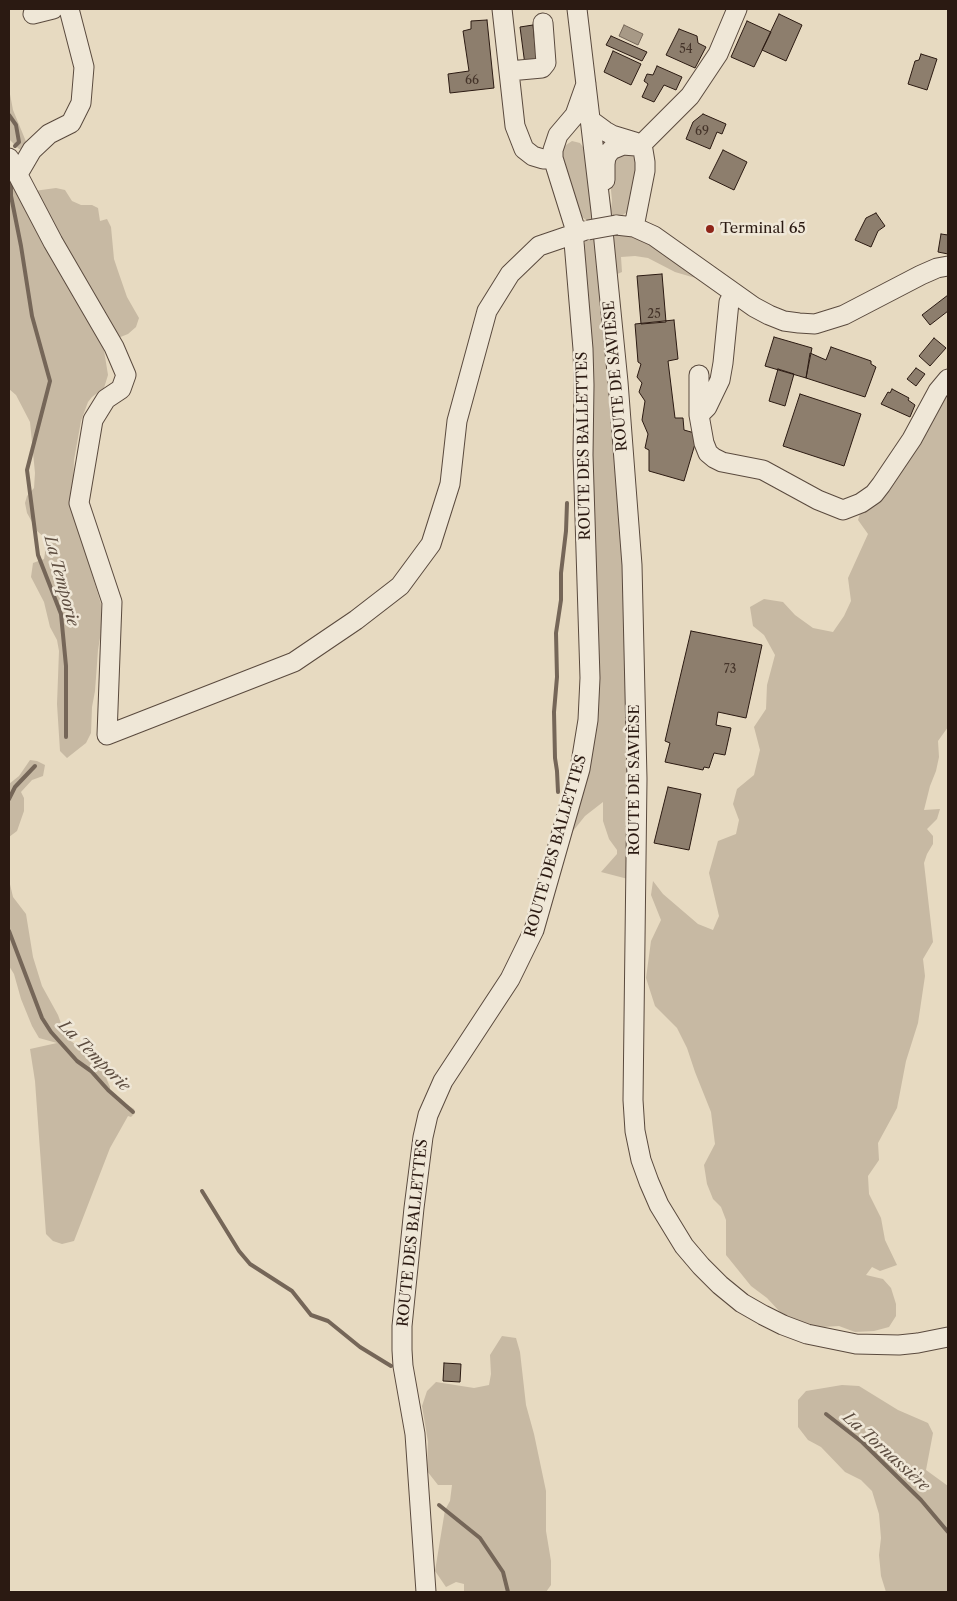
<!DOCTYPE html>
<meta charset="utf-8">
<style>
body{margin:0}
#map{position:relative;width:957px;height:1601px;overflow:hidden;background:#e7dac1;font-family:"Libre Caslon Text",serif}
canvas{display:block}
.frame{position:absolute;inset:0;border:10px solid #2b1a12;pointer-events:none}
</style>
<div id="map">
<canvas width="957" height="1601"></canvas>
<div class="frame"></div>
</div>
<script>
const ctx = document.querySelector('canvas').getContext('2d');
ctx.lineJoin = 'round';
function fillPath(path, color) { ctx.fillStyle = color; ctx.fill(path, 'evenodd'); }
const toPath = rows => new Path2D(rows.map(r => 'M' + r).join(''));
function strokePath(path, color, width, dash) { ctx.strokeStyle = color; ctx.lineWidth = width; ctx.lineCap = dash ? 'butt' : 'round'; ctx.setLineDash(dash || []); ctx.stroke(path); }
function label(font, color, halo, rows, align = 'center') {
  ctx.font = font + ' "Libre Caslon Text",serif'; ctx.lineWidth = 5; ctx.setLineDash([]); ctx.textBaseline = 'middle'; ctx.strokeStyle = halo; ctx.fillStyle = color; for (const [text, x, y, turn = 0] of rows) {
    ctx.save(); ctx.translate(x, y); ctx.rotate((+turn || 0) * Math.PI / 180); ctx.textAlign = isNaN(turn) ? turn : align; if (halo) ctx.strokeText(text, 0, 0); ctx.fillText(text, 0, 0); ctx.restore();
  }
}
fillPath(toPath([
 [9,89,13,110,27,144,24,150,19,149,9,139],
 [572,141,580,143,586,151,594,221,586,220,582,217,576,207,561,155,563,147],
 [616,154,633,154,637,174,629,211,621,216,610,217,612,201,609,169],
 [9,188,34,191,56,188,65,190,72,201,81,205,92,205,98,208,100,221,107,219,111,227,114,259,118,271,127,297,139,318,136,327,128,334,103,344,108,375,104,388,92,397,88,402,81,421,74,460,73,489,85,551,101,604,101,632,98,650,95,691,92,707,91,733,86,743,67,758,60,751,57,704,59,651,57,640,50,627,44,602,31,577,33,563,44,559,45,553,45,538,37,531,27,513,25,503,27,496,34,488,35,473,30,422,16,395,9,389],
 [625,233,643,239,709,282,675,272,648,258,635,256,621,257,622,272,615,275,610,235],
 [591,237,596,237,609,364,621,527,627,705,628,879,601,872,617,854,617,850,609,839,603,821,603,802,585,816,573,831,573,822,580,795,583,248,586,240],
 [948,388,948,727,938,741,939,757,936,771,930,786,924,810,940,809,937,819,927,829,933,836,933,844,927,854,924,863,933,942,923,959,925,976,918,1023,906,1061,897,1108,878,1143,879,1160,868,1176,869,1194,881,1218,885,1240,897,1265,880,1271,872,1267,866,1275,883,1279,891,1288,896,1304,896,1316,889,1327,874,1331,855,1332,839,1326,823,1327,804,1324,781,1313,767,1298,751,1286,726,1255,726,1220,721,1207,713,1199,707,1184,704,1165,715,1144,711,1112,695,1072,687,1048,677,1028,655,1006,646,978,651,941,661,920,651,895,653,881,663,894,698,924,713,930,719,916,709,873,718,841,736,834,739,820,733,804,737,789,754,775,760,750,754,727,766,709,767,685,775,655,764,635,753,626,750,607,764,599,783,602,795,615,813,628,833,632,844,616,851,601,848,578,868,534,858,520,863,504,927,433,926,417],
 [30,760,37,761,45,765,43,776,32,780,21,792,24,798,24,811,17,831,9,837,9,784,19,776],
 [9,880,13,897,26,914,33,957,42,986,58,1015,63,1029,71,1041,101,1066,110,1087,110,1094,134,1109,135,1113,131,1117,128,1116,110,1148,74,1241,62,1244,53,1241,46,1234,35,1081,30,1049,57,1043,39,1038,32,1026,21,999,14,974,9,966],
 [502,1336,516,1338,520,1352,526,1405,534,1434,546,1491,546,1531,551,1561,551,1585,546,1592,464,1592,464,1584,456,1582,446,1587,435,1571,445,1510,450,1501,452,1485,438,1485,427,1471,428,1442,422,1406,427,1391,436,1382,474,1388,489,1385,491,1374,490,1355],
 [842,1385,859,1386,898,1410,928,1423,933,1433,926,1470,948,1486,948,1592,886,1592,881,1576,879,1555,881,1538,879,1514,872,1491,861,1480,845,1472,821,1447,808,1440,798,1427,798,1400,806,1391]
]), '#c7b9a3');
const water = toPath([
 [624,25,643,34,638,45,619,36,624,25]
]);
fillPath(water, '#a79986');
strokePath(water, '#756658', 1);
strokePath(toPath([
 [9,115,16,125,19,142,15,146],
 [11,178,11,196,21,246,32,316,50,381,27,470,38,555,61,614,66,666,66,737],
 [558,792,557,771,555,758,554,712,557,677,556,633,561,600,561,573,566,531,567,503],
 [9,799,15,787,35,766],
 [9,931,42,1018,51,1032,77,1061,91,1071,108,1090,133,1112],
 [202,1191,239,1251,250,1264,292,1291,311,1315,328,1321,360,1347,391,1366],
 [826,1414,862,1442,921,1500,948,1532],
 [439,1505,480,1538,503,1572,508,1592]
]), '#756658', 4);
const building = toPath([
 [779,14,802,25,786,61,762,50,779,14],
 [487,20,494,88,450,93,448,74,469,71,463,31,471,29,471,21,487,20],
 [747,21,771,32,754,67,731,57,747,21],
 [533,25,537,63,525,65,520,27,533,25],
 [679,29,697,36,698,43,706,47,695,68,666,55,679,29],
 [611,36,647,52,642,61,606,45,611,36],
 [613,51,641,64,631,85,604,72,613,51],
 [921,54,937,59,927,90,908,84,915,61,919,60,921,54],
 [657,66,682,77,676,90,664,85,654,102,642,97,648,84,644,81,647,74,653,75,657,66],
 [703,114,726,124,722,134,717,132,710,149,686,139,693,122,703,114],
 [723,150,747,162,734,190,709,178,723,150],
 [876,213,885,226,878,231,871,247,855,240,866,218,876,213],
 [941,234,948,235,948,254,938,252,941,234],
 [662,274,666,322,641,324,637,276,662,274],
 [948,295,948,311,930,325,922,315,948,295],
 [674,320,678,359,668,361,675,418,683,418,684,430,698,434,684,481,649,471,649,450,645,448,648,434,642,420,645,401,639,392,642,383,637,377,641,364,638,362,635,324,674,320],
 [774,337,812,348,806,378,765,366,774,337],
 [934,338,946,348,930,366,919,356,934,338],
 [831,347,871,361,871,364,876,367,865,397,806,378,810,353,826,360,831,347],
 [916,368,925,374,916,386,907,379,916,368],
 [778,369,794,374,785,406,769,401,778,369],
 [892,389,909,398,908,400,915,405,910,417,881,404,888,392,890,393,892,389],
 [800,394,861,414,844,466,783,446,800,394],
 [691,631,762,645,746,718,718,712,716,725,731,728,725,755,714,753,709,768,704,767,703,770,665,762,670,743,665,741,691,631],
 [668,787,701,794,689,850,654,843,668,787],
 [444,1363,461,1364,460,1382,443,1381,444,1363]
]);
fillPath(building, '#8d7e6d');
strokePath(building, '#2b1a12', 1);
const minor = toPath([
 [502,9,515,126,524,149,533,156,543,159,553,158],
 [577,9,601,211,618,382,632,565,637,779,633,1100,635,1131,641,1160,649,1182,659,1205,684,1246,701,1266,720,1285,742,1303,763,1315,783,1325,807,1334,856,1344,899,1345,918,1343,948,1337],
 [33,14,53,9],
 [509,71,542,68,546,63,543,23],
 [590,120,605,131,612,135,635,142,643,150,645,162,645,171,634,227],
 [640,146,690,96,718,54,737,9],
 [9,158,53,242,114,347,126,375,121,389,106,399,93,420,79,503,112,602,107,735,294,662,356,620,400,586,431,544,450,484,457,421,487,311,510,274,539,246,583,231],
 [18,174,32,150,49,134,71,123,81,103,84,67,69,9],
 [605,180,605,164,606,157,611,150,623,145,636,146],
 [616,225,634,227,654,236,754,307,769,315,784,321,799,323,815,324,844,315,921,275,937,268,948,266],
 [699,375,699,415,704,443,708,453,714,458,722,462,763,470,818,500,843,510,861,503,874,494,881,485,912,439,938,391,948,379],
 [699,415,707,407,720,380,723,363,729,302,734,293],
 [426,1592,415,1434,403,1366,402,1350,402,1326,414,1208,423,1137,428,1115,443,1081,510,979,534,930,580,769,588,720,590,678,583,455,584,385,583,349,574,242,574,225,553,158,553,150,558,135,575,115,586,84]
]);
strokePath(minor, '#5a4a3e', 21);
strokePath(minor, '#efe7d7', 19);
const minorBridge = toPath([
 [588,230,616,225]
]);
strokePath(minorBridge, '#5a4a3e', 21, []);
strokePath(minorBridge, '#efe7d7', 19);
for (const [x, y, r, color] of [
 [710,229,5,"#8f2418"]
]) { const dot = new Path2D(); dot.arc(x, y, r, 0, 2 * Math.PI); ctx.fillStyle = color; ctx.fill(dot); strokePath(dot, '#efe7d7', 2); }
label('12px', '#443329', null, [
 ["54",686,50],
 ["66",472,81],
 ["69",702,132],
 ["25",654,315],
 ["73",730,670]
]);
label('15px', '#2b1a12', '#efe7d7', [
 ["Terminal 65",720,229]
], 'left');
label('15px', '#2b1a12', '#efe7d7', [
 ["ROUTE DE SAVIÈSE",616,376,-95],
 ["ROUTE DES BALLETTES",584,446,-91],
 ["ROUTE DE SAVIÈSE",635,780,-90],
 ["ROUTE DES BALLETTES",556,846,-74],
 ["ROUTE DES BALLETTES",413,1233,-84]
]);
label('italic 16px', '#5d4d40', '#efe7d7', [
 ["La Temporie",61,581,75],
 ["La Temporie",94,1056,45],
 ["La Tornassière",886,1452,42]
]);
</script>
